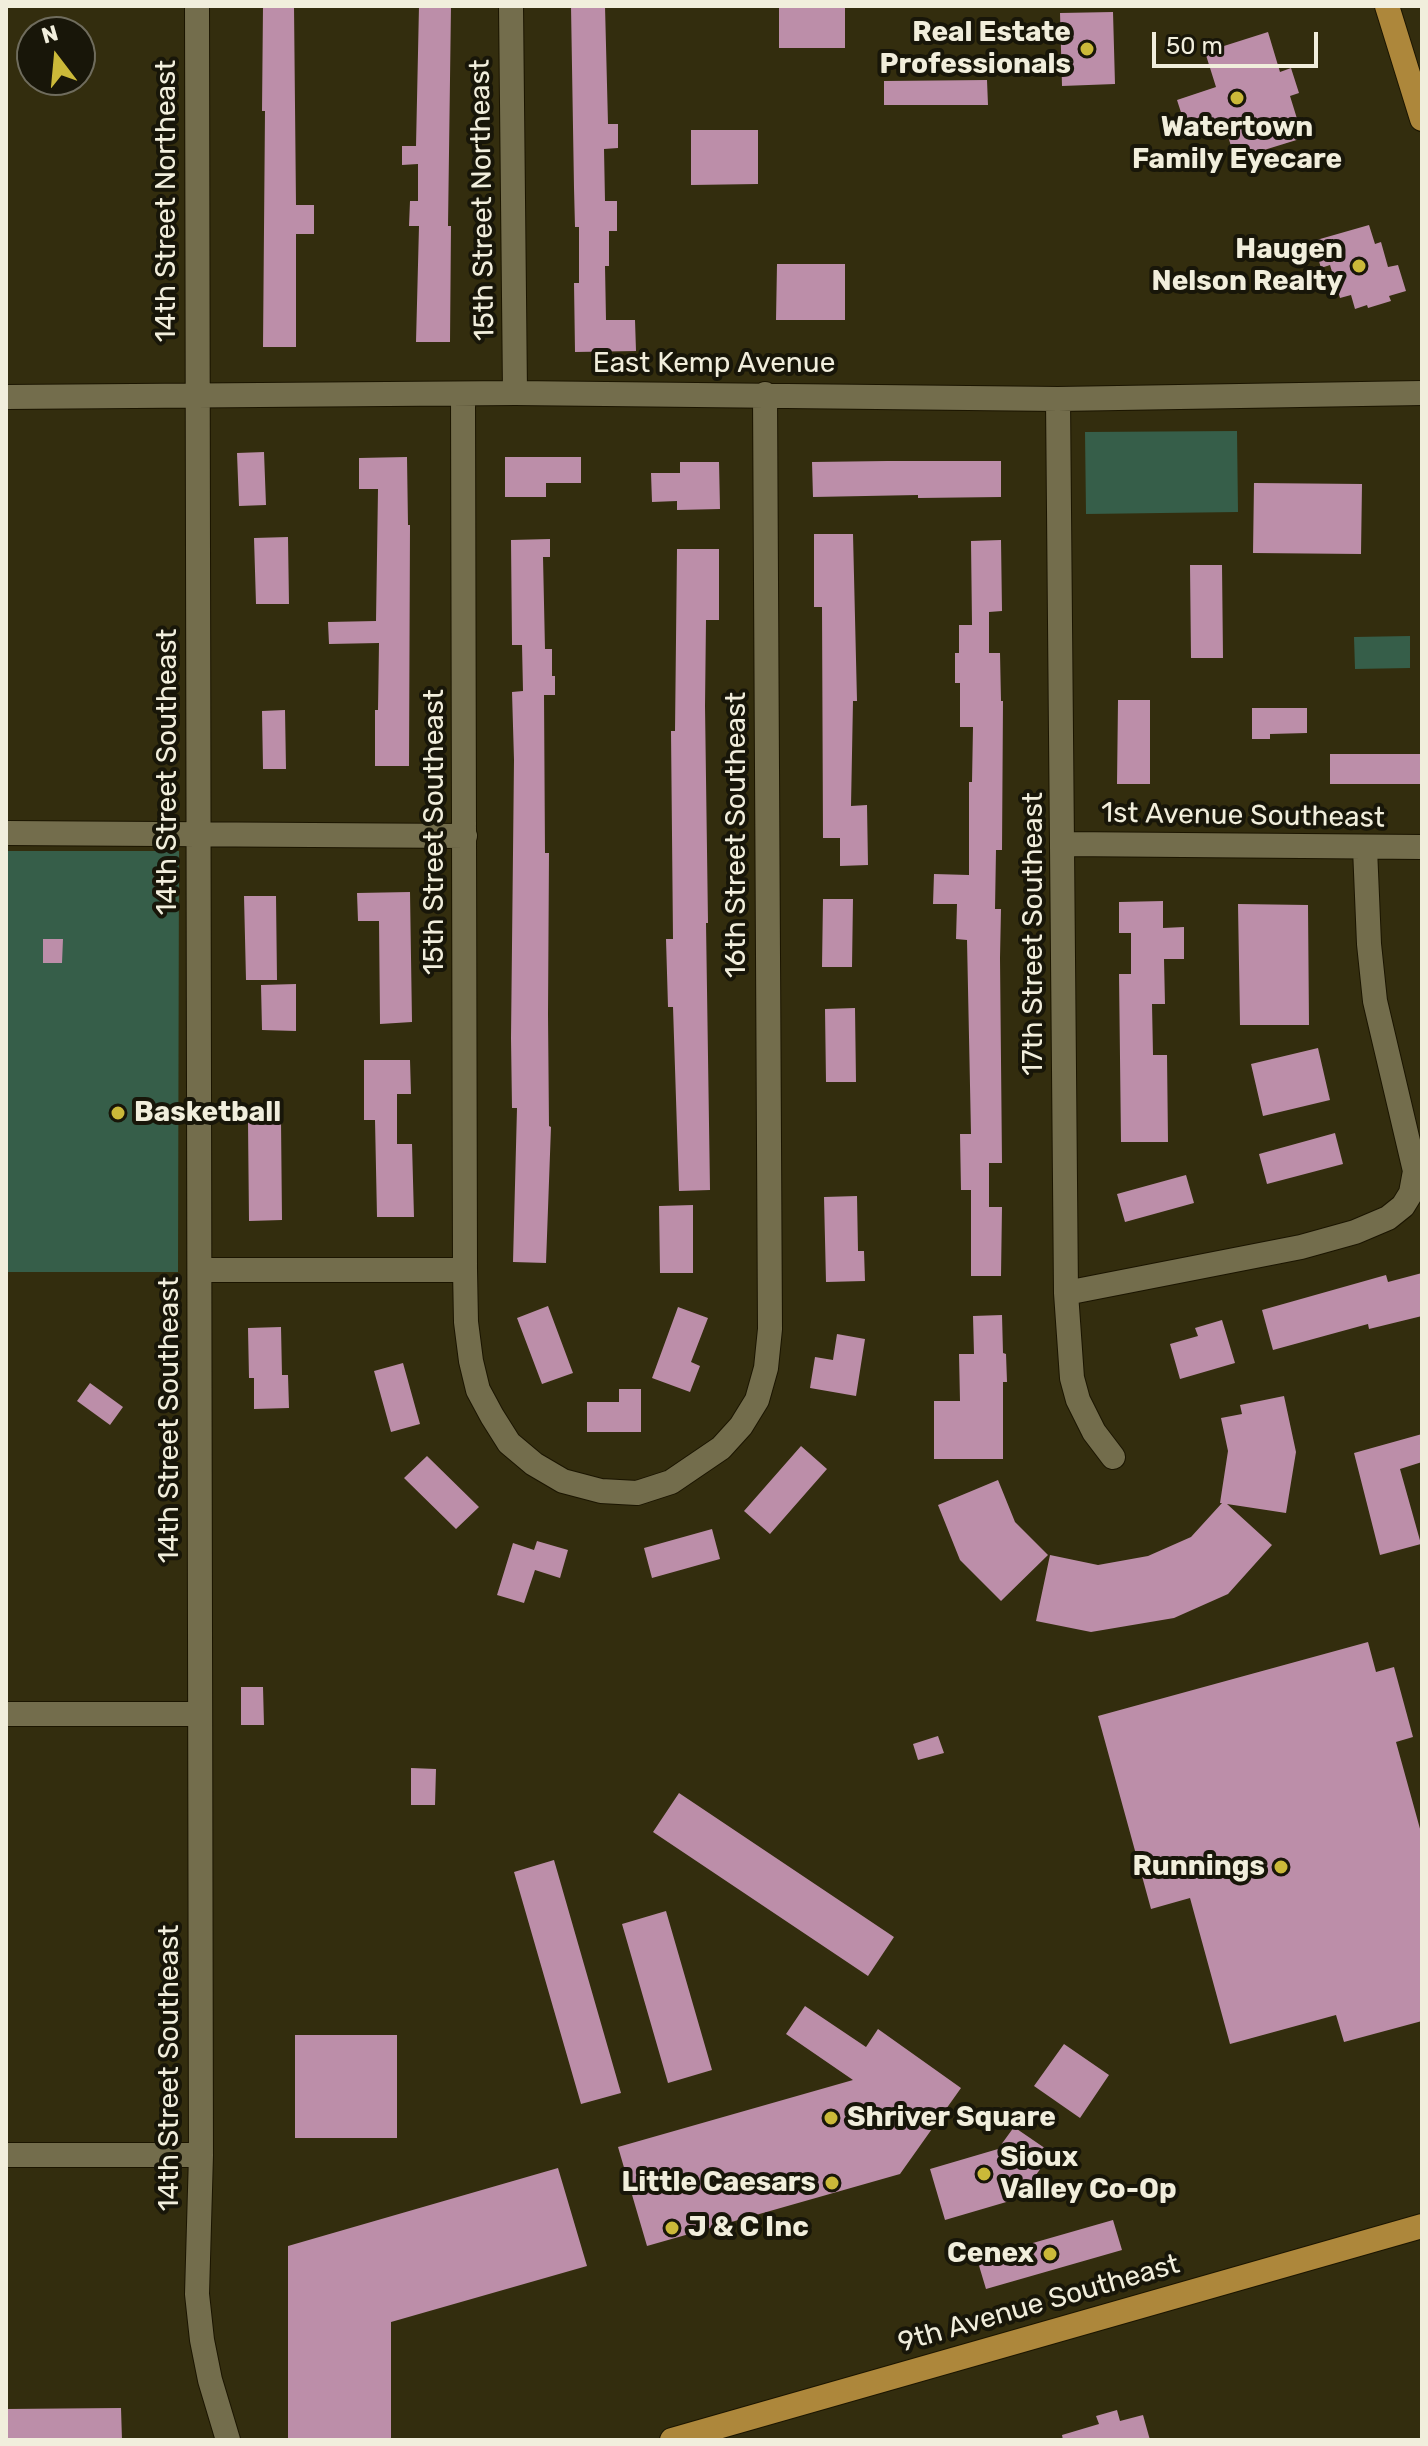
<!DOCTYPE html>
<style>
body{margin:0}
#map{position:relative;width:1428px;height:2446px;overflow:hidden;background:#332d0e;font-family:Rubik,sans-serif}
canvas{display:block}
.frame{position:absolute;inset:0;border:8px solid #f1eedc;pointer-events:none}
.north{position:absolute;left:16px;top:16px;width:80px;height:80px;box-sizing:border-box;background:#181609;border:2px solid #6f6c5d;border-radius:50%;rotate:344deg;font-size:22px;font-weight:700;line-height:32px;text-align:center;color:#f1eedc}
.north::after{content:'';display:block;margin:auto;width:28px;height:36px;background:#cbb939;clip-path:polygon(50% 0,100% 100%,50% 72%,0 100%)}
.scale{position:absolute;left:1152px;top:32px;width:166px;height:36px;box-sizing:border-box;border:4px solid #f1eedc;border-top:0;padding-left:10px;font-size:24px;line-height:28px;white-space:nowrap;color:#f1eedc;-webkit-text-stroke:6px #181609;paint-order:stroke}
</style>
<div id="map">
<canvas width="1428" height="2446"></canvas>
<div class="frame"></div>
<div class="north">N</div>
<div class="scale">50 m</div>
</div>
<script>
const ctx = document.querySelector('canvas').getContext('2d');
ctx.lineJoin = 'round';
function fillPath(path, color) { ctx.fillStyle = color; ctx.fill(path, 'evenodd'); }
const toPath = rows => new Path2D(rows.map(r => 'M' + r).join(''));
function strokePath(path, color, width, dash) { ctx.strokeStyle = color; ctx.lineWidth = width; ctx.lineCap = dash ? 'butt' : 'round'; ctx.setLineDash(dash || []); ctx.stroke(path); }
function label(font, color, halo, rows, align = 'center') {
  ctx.font = font + ' Rubik,sans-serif'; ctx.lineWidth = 8; ctx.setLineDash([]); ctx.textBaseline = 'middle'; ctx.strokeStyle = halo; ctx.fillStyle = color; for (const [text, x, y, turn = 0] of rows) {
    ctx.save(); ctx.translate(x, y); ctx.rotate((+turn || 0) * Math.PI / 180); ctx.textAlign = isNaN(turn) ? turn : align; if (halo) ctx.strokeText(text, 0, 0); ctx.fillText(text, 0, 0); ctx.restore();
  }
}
fillPath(toPath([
 [1237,431,1238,512,1086,514,1085,432],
 [1410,636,1410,668,1355,669,1354,637],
 [6,851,179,851,178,1272,6,1272]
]), '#365e49');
fillPath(toPath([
 [263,6,294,6,296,205,314,205,314,234,296,234,296,347,263,347,265,111,262,111],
 [419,6,451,6,448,226,451,226,450,342,416,342,419,226,409,226,410,201,418,201,418,164,402,165,402,146,416,146],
 [571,6,605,6,608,124,618,124,618,148,604,149,605,201,617,201,617,231,609,231,609,266,605,266,606,320,635,320,636,351,575,352,574,283,579,283,579,227,575,227,574,188],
 [779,6,845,6,845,48,779,48],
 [1113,12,1115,84,1062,86,1060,13],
 [1268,32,1280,72,1291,68,1299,93,1290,96,1303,138,1235,159,1223,120,1187,131,1177,100,1216,87,1205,52],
 [987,80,988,105,884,105,884,81],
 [691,130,758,130,758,184,691,185],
 [1369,225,1375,244,1381,242,1388,267,1398,265,1406,291,1389,296,1391,301,1368,308,1367,305,1355,309,1351,295,1340,298,1330,265,1321,268,1313,241],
 [777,264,845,264,845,320,776,320],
 [264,452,266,505,239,506,237,453],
 [407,457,408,525,410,525,409,766,375,766,375,710,378,710,379,643,329,644,328,622,376,621,378,489,359,489,359,458],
 [505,457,581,457,581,483,546,483,546,497,505,497],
 [887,461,1001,461,1001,497,918,498,918,495,813,497,812,462],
 [680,462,719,462,720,509,677,510,677,501,652,502,651,473,680,473],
 [1254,483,1362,484,1361,554,1253,553],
 [814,534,853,534,857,701,853,701,851,806,867,805,868,865,840,866,840,838,823,838,822,607,814,607],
 [288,537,289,604,256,604,254,538],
 [550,539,550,557,543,557,545,649,552,649,552,676,555,676,555,695,544,695,545,853,549,853,548,1014,549,1126,551,1127,546,1263,513,1262,517,1108,512,1108,511,1038,514,760,512,692,523,691,522,645,512,645,511,540],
 [1001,540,1002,611,989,612,989,653,1000,653,1001,701,1003,701,1002,850,996,850,995,909,1001,909,1000,958,1002,1163,989,1163,989,1207,1002,1207,1001,1276,971,1276,971,1190,961,1190,960,1134,971,1134,967,940,956,939,957,904,933,904,934,874,969,875,969,782,972,782,973,727,960,727,960,683,955,683,955,653,959,653,959,625,972,625,971,541],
 [677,549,719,549,719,620,706,620,705,706,708,923,706,923,710,1190,679,1191,673,1007,668,1007,666,939,673,939,671,731,675,731],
 [1190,565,1222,565,1223,658,1191,658],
 [1118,700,1150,700,1150,784,1117,784],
 [1252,708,1307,708,1307,733,1270,734,1270,739,1252,739],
 [285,710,286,769,263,769,262,711],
 [1330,754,1422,754,1422,784,1330,784],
 [410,892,412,1022,380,1024,379,921,358,921,357,893],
 [244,896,276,896,277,980,246,980],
 [823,899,853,899,852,967,822,967],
 [1163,901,1163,928,1184,927,1184,959,1164,959,1165,1004,1152,1004,1153,1055,1167,1055,1168,1142,1121,1142,1119,974,1131,974,1131,933,1119,933,1119,902],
 [1238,904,1308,905,1309,1025,1240,1025],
 [43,939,63,939,62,963,43,963],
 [296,984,296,1031,262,1030,261,985],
 [855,1008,856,1082,826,1082,825,1009],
 [1318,1048,1330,1100,1263,1116,1251,1064],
 [364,1060,410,1060,411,1094,397,1094,397,1144,412,1144,414,1217,377,1217,375,1120,364,1120],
 [281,1121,282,1220,249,1221,248,1122],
 [1335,1133,1343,1164,1267,1184,1259,1154],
 [1186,1175,1194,1203,1125,1222,1117,1194],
 [857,1196,858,1251,864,1251,865,1281,826,1282,824,1197],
 [693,1205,693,1273,660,1273,659,1206],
 [1422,1273,1422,1316,1369,1329,1368,1324,1273,1350,1262,1310,1386,1275,1388,1282],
 [548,1306,573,1373,542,1384,517,1318],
 [678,1307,708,1318,691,1362,700,1366,690,1392,652,1378],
 [1002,1315,1003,1353,1006,1354,1007,1382,1003,1382,1003,1459,934,1459,934,1401,960,1401,959,1354,974,1354,973,1316],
 [1222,1320,1235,1363,1180,1379,1170,1344,1198,1336,1195,1328],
 [281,1327,282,1375,288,1375,289,1408,254,1409,254,1378,249,1378,248,1328],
 [837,1334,865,1339,856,1396,810,1388,815,1357,833,1360],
 [403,1363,420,1424,391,1432,374,1371],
 [90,1383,123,1407,110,1425,77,1401],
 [619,1389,641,1389,641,1432,587,1432,587,1402,619,1402],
 [1284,1396,1296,1452,1286,1513,1227,1504,1272,1545,1228,1594,1174,1618,1091,1632,1036,1621,1050,1555,1098,1565,1148,1556,1191,1537,1222,1503,1220,1503,1228,1451,1221,1418,1242,1414,1240,1405],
 [1422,1434,1422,1462,1400,1469,1421,1544,1380,1555,1354,1453],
 [801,1446,827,1469,770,1534,744,1511],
 [427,1456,479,1507,456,1529,404,1478],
 [998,1480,1015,1522,1048,1555,1001,1601,960,1560,938,1505],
 [712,1529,720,1559,652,1578,644,1548],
 [537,1541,568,1550,560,1578,535,1570,524,1603,497,1595,513,1543,534,1550],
 [1368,1642,1376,1672,1394,1667,1413,1737,1396,1742,1422,1836,1422,2021,1344,2042,1336,2015,1230,2044,1190,1898,1151,1909,1098,1716],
 [241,1687,263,1687,264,1725,241,1725],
 [938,1736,944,1753,918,1760,913,1744],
 [411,1768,436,1769,435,1805,411,1805],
 [679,1793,894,1937,868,1976,653,1832],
 [554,1860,621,2093,581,2104,514,1872],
 [666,1911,712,2070,668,2083,622,1924],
 [805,2006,866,2047,878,2029,961,2088,900,2174,647,2246,618,2147,853,2080,786,2034],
 [295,2035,397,2035,397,2138,295,2138],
 [1064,2044,1109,2075,1080,2118,1034,2086],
 [1014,2127,1052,2153,1033,2179,1037,2193,945,2220,930,2169,998,2149],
 [558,2168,587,2266,391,2322,391,2440,288,2440,288,2246],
 [1113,2220,1122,2250,986,2289,977,2259],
 [121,2408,122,2440,6,2440,6,2409],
 [1117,2410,1120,2421,1143,2415,1150,2440,1063,2440,1062,2435,1099,2424,1096,2416]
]), '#bc8ea9');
const minor = toPath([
 [197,6,201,2155,197,2294,202,2340,210,2380,228,2440],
 [511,6,515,393],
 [463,394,465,1270,466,1322,471,1361,478,1390,492,1416,509,1443,534,1464,563,1481,601,1491,637,1493,671,1482,721,1448,741,1426,757,1400,766,1368,770,1329,765,394],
 [6,397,515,393,1058,399,1422,393],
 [1058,399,1066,1293,1072,1378,1078,1400,1094,1432,1113,1457],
 [6,833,465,836],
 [1064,844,1422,847],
 [200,1270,465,1270],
 [1066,1293,1301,1247,1355,1232,1388,1218,1403,1206,1411,1193,1415,1171,1375,1001,1369,944,1365,848],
 [6,1714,200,1714],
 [6,2155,201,2155]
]);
const major = toPath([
 [1387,6,1422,119],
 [672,2440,1422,2226]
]);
strokePath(minor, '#1b1500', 26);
strokePath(major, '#1b1500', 26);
strokePath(minor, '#736d4c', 24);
strokePath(major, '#ad873b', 24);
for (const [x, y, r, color] of [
 [1087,49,8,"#cbb939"],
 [1237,98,8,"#cbb939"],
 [1359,266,8,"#cbb939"],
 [118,1113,8,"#cbb939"],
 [1281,1867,8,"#cbb939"],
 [831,2118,8,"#cbb939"],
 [984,2174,8,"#cbb939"],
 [832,2183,8,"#cbb939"],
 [672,2228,8,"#cbb939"],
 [1050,2254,8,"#cbb939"]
]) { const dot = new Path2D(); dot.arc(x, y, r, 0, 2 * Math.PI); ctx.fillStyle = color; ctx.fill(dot); strokePath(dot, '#181609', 3); }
label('bold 28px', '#f1eedc', '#181609', [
 ["Real Estate",1071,33],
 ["Professionals",1071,65],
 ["Watertown",1237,128,"center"],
 ["Family Eyecare",1237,160,"center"],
 ["Haugen",1343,250],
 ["Nelson Realty",1343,282],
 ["Basketball",134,1113,"left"],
 ["Runnings",1265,1867],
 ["Shriver Square",847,2118,"left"],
 ["Sioux",1000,2158,"left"],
 ["Valley Co-Op",1000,2190,"left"],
 ["Little Caesars",816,2183],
 ["J & C Inc",688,2228,"left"],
 ["Cenex",1034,2254]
], 'right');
label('28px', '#f1eedc', '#181609', [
 ["15th Street Northeast",483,200,-91],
 ["14th Street Northeast",167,201,-90],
 ["East Kemp Avenue",714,364],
 ["14th Street Southeast",168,772,-90],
 ["1st Avenue Southeast",1243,816,1],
 ["15th Street Southeast",435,832,-90],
 ["16th Street Southeast",737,835,-90],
 ["17th Street Southeast",1034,934,-90],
 ["14th Street Southeast",170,1420,-90],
 ["14th Street Southeast",170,2068,-90],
 ["9th Avenue Southeast",1039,2304,-16]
]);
</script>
